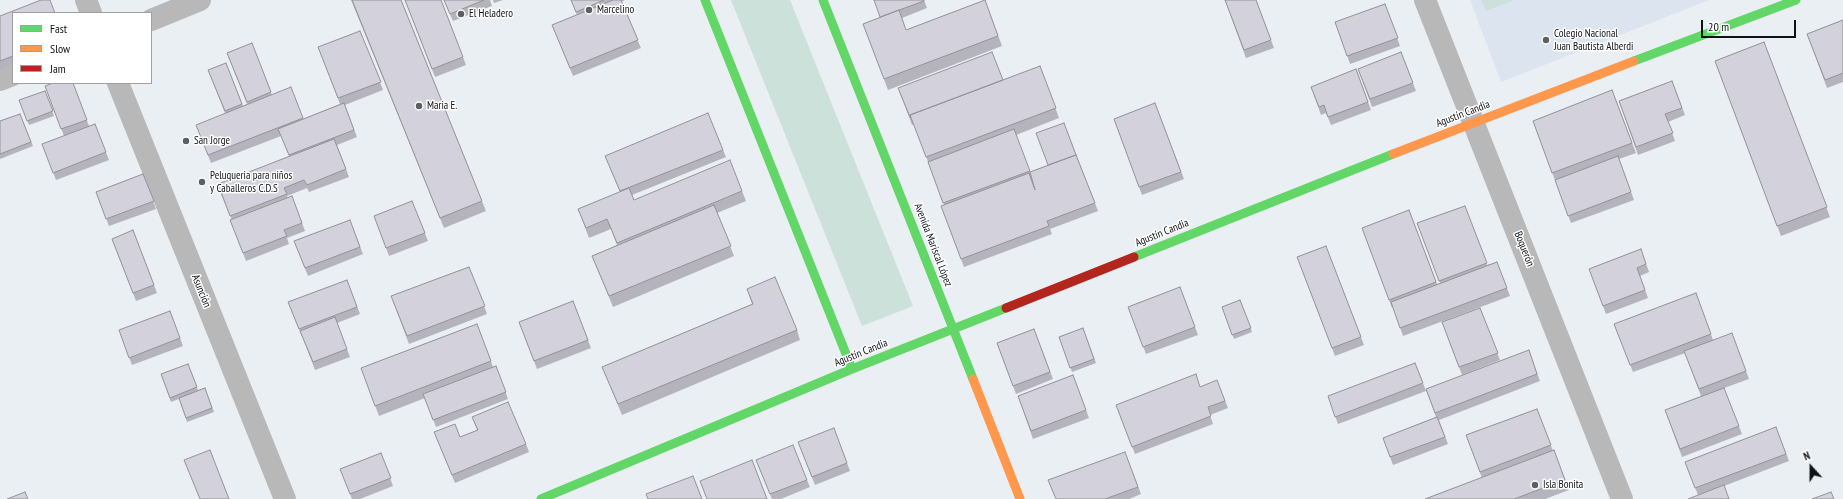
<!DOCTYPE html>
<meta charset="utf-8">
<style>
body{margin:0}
#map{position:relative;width:1843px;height:499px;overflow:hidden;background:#eaeff4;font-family:"PT Sans Narrow",sans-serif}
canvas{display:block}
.legend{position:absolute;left:12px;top:12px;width:140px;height:72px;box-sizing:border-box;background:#fff;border:1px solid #9fa0a2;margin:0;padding:5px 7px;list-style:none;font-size:12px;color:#0f1216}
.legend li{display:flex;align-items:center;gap:8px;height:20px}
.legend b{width:20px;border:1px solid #9fa0a2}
.north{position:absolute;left:1791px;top:447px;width:40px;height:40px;-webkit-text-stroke:3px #fff;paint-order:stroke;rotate:339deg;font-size:11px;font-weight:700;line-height:16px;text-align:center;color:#0f1216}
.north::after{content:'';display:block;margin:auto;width:14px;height:18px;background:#0f1216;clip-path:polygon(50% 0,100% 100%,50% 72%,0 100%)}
.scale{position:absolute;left:1701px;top:20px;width:95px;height:18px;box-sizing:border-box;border:2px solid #0f1216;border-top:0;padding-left:5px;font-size:12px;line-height:14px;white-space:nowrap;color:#0f1216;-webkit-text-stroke:3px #fff;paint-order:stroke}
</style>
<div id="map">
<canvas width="1843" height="499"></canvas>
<ul class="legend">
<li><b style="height:5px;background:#63d668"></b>Fast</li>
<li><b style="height:5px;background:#ff974d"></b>Slow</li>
<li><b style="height:5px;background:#b3261e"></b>Jam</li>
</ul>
<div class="north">N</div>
<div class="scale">20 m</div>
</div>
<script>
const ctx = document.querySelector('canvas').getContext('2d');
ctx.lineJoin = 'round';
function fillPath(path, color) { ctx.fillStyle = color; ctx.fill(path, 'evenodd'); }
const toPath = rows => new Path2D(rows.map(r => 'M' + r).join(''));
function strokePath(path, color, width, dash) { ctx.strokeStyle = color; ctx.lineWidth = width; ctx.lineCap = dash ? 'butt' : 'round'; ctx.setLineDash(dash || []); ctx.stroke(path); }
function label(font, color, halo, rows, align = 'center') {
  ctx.font = font + ' "PT Sans Narrow",sans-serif'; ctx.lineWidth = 3; ctx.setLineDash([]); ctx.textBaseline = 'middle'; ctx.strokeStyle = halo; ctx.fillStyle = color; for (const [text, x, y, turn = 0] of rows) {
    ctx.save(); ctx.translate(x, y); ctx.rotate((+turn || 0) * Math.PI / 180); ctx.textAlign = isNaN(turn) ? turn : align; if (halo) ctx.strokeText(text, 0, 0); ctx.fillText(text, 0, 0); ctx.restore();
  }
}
fillPath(toPath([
 [1470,0,1709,0,1501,82]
]), '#dbe4ef');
fillPath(toPath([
 [731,0,790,0,913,306,862,326],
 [1481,0,1514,0,1486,11]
]), '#cce1d9');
strokePath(toPath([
 [86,0,91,13],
 [1425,0,1622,499],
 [151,20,200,0],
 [0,80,13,75],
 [118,83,285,499]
]), '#b8b8b8', 22);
strokePath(toPath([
 [705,0,852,369],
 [823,0,973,379],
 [1634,61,1796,0],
 [1134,257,1393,154],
 [541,499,852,369,1006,308]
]), '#63d668', 9);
strokePath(toPath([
 [1393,154,1634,61],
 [973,379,1020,499]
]), '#ff974d', 9);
strokePath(toPath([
 [1006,308,1134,257]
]), '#b3261e', 9);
fillPath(toPath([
 [351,0,401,0,486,211,444,228],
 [405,0,463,57,466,65,435,77],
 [444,0,490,0,492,6,453,21],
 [493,0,503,0,494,3],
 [571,0,625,0,621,2,641,48,573,76,552,25,577,15],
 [924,0,927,8,902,18,906,30,985,0,1002,46,888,90,863,24],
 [1225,0,1256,0,1274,48,1246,58],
 [1385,4,1400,46,1350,64,1335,22],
 [13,13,13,64,0,70,0,16],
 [1843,20,1843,82,1827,88,1807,34],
 [360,31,383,90,345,105,357,137,337,145,349,177,309,192,307,188,287,196,288,198,292,196,305,231,287,238,289,244,246,261,230,220,232,220,220,192,289,156,281,136,211,163,199,133,225,113,208,70,226,63,243,106,247,104,227,53,252,43,272,95,291,87,303,119,340,104,318,47],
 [1764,42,1830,217,1781,236,1715,61],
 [1401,52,1416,91,1372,107,1358,69],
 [1040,66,1059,118,1016,135,1030,172,1048,165,1064,123,1098,211,1050,229,1052,234,964,267,941,206,944,205,928,162,914,124,912,125,898,88,1003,80],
 [1356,69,1371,110,1331,125,1326,113,1321,115,1311,87],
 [1672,81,1685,115,1668,122,1675,141,1638,155,1619,101],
 [73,83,89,126,95,124,109,160,56,180,42,144,64,136,45,86],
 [1612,90,1636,153,1619,159,1634,200,1571,223,1533,121],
 [45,91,54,116,29,125,19,100],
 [1155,103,1184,179,1142,195,1114,119],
 [20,114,33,146,0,159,0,121],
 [723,150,726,157,632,195,634,200,742,191,746,201,717,213,734,256,613,307,592,256,617,245,611,229,589,238,578,209,620,192,605,156],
 [143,174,156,209,109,226,96,192],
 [412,201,428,241,389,256,374,216],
 [1465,206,1487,265,1497,262,1510,296,1403,336,1393,307,1392,308,1362,228,1409,210,1437,284,1440,283,1417,223],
 [350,220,363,254,308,276,294,241],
 [133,230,157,293,136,301,112,239],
 [1326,246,1364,345,1335,356,1297,257],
 [1641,249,1649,272,1640,276,1648,298,1606,314,1589,269],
 [469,267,487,314,409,344,391,296],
 [347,280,360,314,337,323,350,357,315,370,302,336,302,337,288,302],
 [1180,287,1198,335,1146,354,1128,307],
 [747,289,797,330,800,340,622,415,602,367,752,304],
 [1696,293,1713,340,1746,371,1749,379,1724,388,1742,434,1682,457,1665,410,1701,396,1685,353,1633,372,1614,324],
 [1240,300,1252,332,1234,339,1222,307],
 [573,301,591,348,537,369,519,322],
 [1480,308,1500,360,1462,375,1442,322],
 [170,311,183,346,132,365,119,330],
 [477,324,493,367,496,366,508,399,436,427,425,398,379,416,361,368],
 [1083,328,1096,363,1072,372,1059,337],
 [1034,329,1053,379,1016,394,997,343],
 [1529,350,1540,381,1439,420,1448,444,1393,465,1383,438,1436,417,1426,389],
 [1415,363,1426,391,1338,424,1328,397],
 [188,364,198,390,205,388,214,412,187,422,179,399,171,402,161,374],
 [1073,375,1089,418,1033,439,1018,396],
 [1217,380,1228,408,1210,415,1213,424,1135,454,1116,405,1201,387],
 [1537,409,1553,451,1554,450,1569,490,1545,499,1425,499,1482,478,1466,435],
 [472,417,526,444,529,452,455,483,434,432,460,437,477,430],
 [1776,427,1789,461,1724,486,1698,495,1685,462],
 [834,428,850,471,815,485,801,450],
 [1125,452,1141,494,1129,499,1055,499],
 [381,453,393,486,360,499,352,499,340,469],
 [759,467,807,480,810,487,781,499,772,499]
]), '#b5b4bc');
const building = toPath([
 [41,0,50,0,55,13,13,13,13,56,0,61,0,16,41,0],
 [352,0,401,0,482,201,440,218,352,0],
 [405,0,441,0,463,57,432,69,405,0],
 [444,0,484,0,450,14,444,0],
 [571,0,604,0,576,12,571,0],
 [613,0,621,0,638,40,570,68,552,25,613,0],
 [874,0,924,0,924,1,880,17,874,0],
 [985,0,998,36,884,79,863,24,899,10,906,30,985,0],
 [1225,0,1256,0,1271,40,1244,50,1225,0],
 [1385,4,1398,38,1347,56,1335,22,1385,4],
 [1843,20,1843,73,1825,80,1807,34,1843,20],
 [360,31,381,82,338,98,318,47,360,31],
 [1764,42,1827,207,1777,226,1715,61,1764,42],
 [252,43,271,92,247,102,227,53,252,43],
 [992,52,1003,80,910,115,911,117,910,117,898,88,992,52],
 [1401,52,1413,83,1370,99,1358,69,1401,52],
 [226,63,242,104,225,111,208,70,226,63],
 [1040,66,1056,108,926,157,910,115,1040,66],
 [1356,69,1368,102,1328,117,1324,105,1319,107,1311,87,1356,69],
 [1672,81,1682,108,1665,114,1673,133,1636,147,1619,101,1672,81],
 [53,83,73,83,87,120,61,129,45,86,53,83],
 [291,87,303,118,208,155,196,125,291,87],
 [1612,90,1632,143,1552,173,1533,121,1612,90],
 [45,91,53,111,27,121,19,100,45,91],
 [344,103,354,130,289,155,278,129,344,103],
 [1155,103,1181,172,1139,187,1114,119,1155,103],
 [708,113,723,150,620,191,605,156,708,113],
 [20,114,31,142,0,154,0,121,20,114],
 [1064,123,1076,155,1048,165,1036,133,1064,123],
 [95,124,106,152,53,173,42,144,95,124],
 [1014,129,1030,171,943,203,928,162,1014,129],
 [334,139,346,169,307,185,304,180,284,188,287,194,230,216,218,184,334,139],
 [1076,155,1095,203,1047,221,1049,226,961,259,941,206,1029,173,1035,190,1030,172,1076,155],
 [1618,156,1631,192,1568,216,1555,180,1618,156],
 [730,160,742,191,617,243,607,219,586,228,578,209,629,188,634,200,730,160],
 [143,174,154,201,106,219,96,192,143,174],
 [292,196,302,223,284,230,287,236,243,253,230,220,292,196],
 [412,201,425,233,386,248,374,216,412,201],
 [714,205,731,246,609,296,592,256,714,205],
 [1465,206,1487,263,1439,281,1417,223,1465,206],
 [1409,210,1436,282,1389,300,1362,228,1409,210],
 [350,220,360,247,305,268,294,241,350,220],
 [133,230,154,285,133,293,112,239,133,230],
 [1326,246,1361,337,1332,348,1297,257,1326,246],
 [1641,249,1646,264,1637,268,1645,290,1603,306,1589,269,1641,249],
 [1497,262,1507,288,1400,328,1391,302,1497,262],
 [469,267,485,306,407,336,391,296,469,267],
 [775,277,797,330,618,404,602,367,753,304,747,289,775,277],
 [347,280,357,307,299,329,288,302,347,280],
 [1180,287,1195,327,1143,347,1128,307,1180,287],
 [1696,293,1711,334,1630,365,1614,324,1696,293],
 [1240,300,1251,328,1232,335,1222,307,1240,300],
 [573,301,588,340,534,361,519,322,573,301],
 [1480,308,1498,353,1459,367,1442,322,1480,308],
 [170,311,180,338,129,358,119,330,170,311],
 [335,317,347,349,313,362,300,331,335,317],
 [477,324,491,361,375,406,361,368,477,324],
 [1083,328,1094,359,1070,368,1059,337,1083,328],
 [1034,329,1050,372,1013,386,997,343,1034,329],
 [1732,333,1746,371,1699,389,1684,351,1732,333],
 [1529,350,1537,374,1435,413,1426,389,1529,350],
 [1415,363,1423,383,1335,417,1328,396,1415,363],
 [188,364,197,387,170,398,161,374,188,364],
 [496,366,506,392,433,420,423,394,496,366],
 [1196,374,1200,387,1217,380,1225,401,1208,407,1211,416,1132,447,1116,405,1196,374],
 [1073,375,1086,410,1031,431,1018,396,1073,375],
 [205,388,212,408,186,418,179,398,205,388],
 [1724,388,1739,426,1680,449,1665,410,1724,388],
 [508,402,526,444,452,475,434,432,455,424,460,437,478,430,472,417,508,402],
 [1537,409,1551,445,1480,472,1466,435,1537,409],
 [1437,417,1445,437,1390,457,1383,438,1437,417],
 [1776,427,1786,454,1695,488,1685,462,1776,427],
 [834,428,847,463,812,477,798,442,834,428],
 [793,445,807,480,770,494,756,460,793,445],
 [210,450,229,499,200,499,184,460,210,450],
 [1554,450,1565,480,1514,499,1425,499,1554,450],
 [1125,452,1138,487,1105,499,1056,499,1048,480,1125,452],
 [381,453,391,478,350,494,340,469,381,453],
 [752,460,767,499,707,499,700,481,752,460],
 [693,476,702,499,648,499,646,494,693,476],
 [1724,485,1729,499,1688,499,1724,485],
 [25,492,28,499,7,499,25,492],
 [1831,492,1834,499,1812,499,1831,492]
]);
fillPath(building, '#d3d1db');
strokePath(building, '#949299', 1);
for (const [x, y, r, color] of [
 [589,10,4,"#5c5f64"],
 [461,14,4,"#5c5f64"],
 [1546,40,4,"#5c5f64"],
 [419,106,4,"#5c5f64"],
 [186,141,4,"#5c5f64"],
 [202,182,4,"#5c5f64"],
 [1535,485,4,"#5c5f64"]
]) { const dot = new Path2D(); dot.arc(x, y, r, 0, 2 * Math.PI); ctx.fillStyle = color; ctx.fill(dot); strokePath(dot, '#fff', 1.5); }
label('11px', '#0f1216', '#fff', [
 ["Marcelino",597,10],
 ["El Heladero",469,14],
 ["Colegio Nacional",1554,34],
 ["Juan Bautista Alberdi",1554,47],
 ["Maria E.",427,106],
 ["San Jorge",194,141],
 ["Peluqueria para niños",210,176],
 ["y Caballeros C.D.S",210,189],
 ["Isla Bonita",1543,485]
], 'left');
label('11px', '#0f1216', '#fff', [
 ["Agustín Candia",1463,114,-21],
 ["Agustín Candia",1162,233,-22],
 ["Avenida Mariscal López",933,245,69],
 ["Boquerón",1524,249,68],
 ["Asunción",201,291,68],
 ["Agustín Candia",861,353,-22]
]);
</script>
